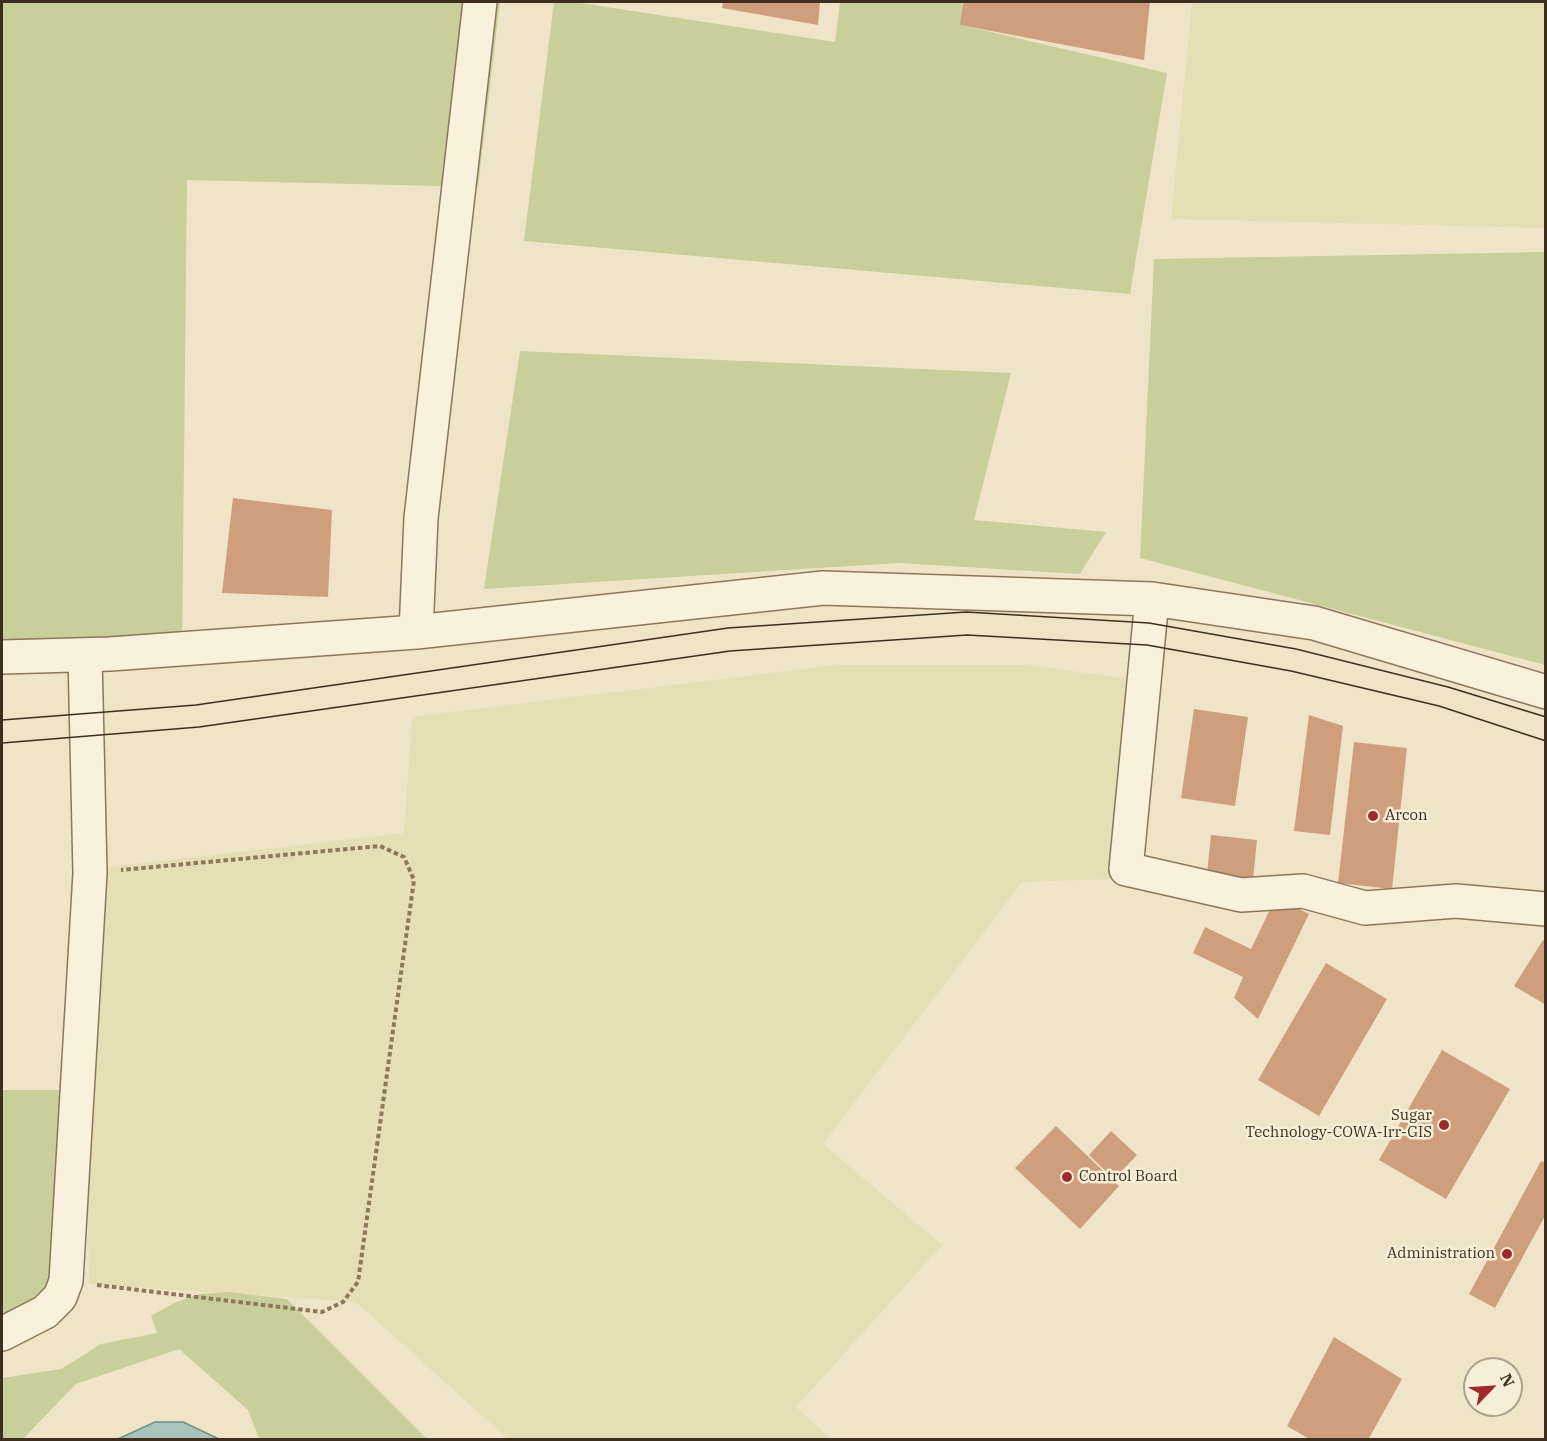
<!DOCTYPE html>
<style>
body{margin:0}
#map{position:relative;width:1547px;height:1441px;overflow:hidden;background:#f0e4c8;font-family:"IBM Plex Serif",serif}
canvas{display:block}
.frame{position:absolute;inset:0;border:3px solid #3d2e20;pointer-events:none}
.north{position:absolute;left:1463px;top:1357px;width:60px;height:60px;box-sizing:border-box;background:#f7eed8;border:2px solid #ada18e;border-radius:50%;rotate:65deg;font-size:16px;font-weight:700;line-height:24px;text-align:center;color:#3d2e20}
.north::after{content:'';display:block;margin:auto;width:21px;height:27px;background:#9e2a2b;clip-path:polygon(50% 0,100% 100%,50% 72%,0 100%)}
</style>
<div id="map">
<canvas width="1547" height="1441"></canvas>
<div class="frame"></div>
<div class="north">N</div>
</div>
<script>
const ctx = document.querySelector('canvas').getContext('2d');
ctx.lineJoin = 'round';
function fillPath(path, color) { ctx.fillStyle = color; ctx.fill(path, 'evenodd'); }
const toPath = rows => new Path2D(rows.map(r => 'M' + r).join(''));
function strokePath(path, color, width, dash) { ctx.strokeStyle = color; ctx.lineWidth = width; ctx.lineCap = dash ? 'butt' : 'round'; ctx.setLineDash(dash || []); ctx.stroke(path); }
function label(font, color, halo, rows, align = 'center') {
  ctx.font = font + ' "IBM Plex Serif",serif'; ctx.lineWidth = 5; ctx.setLineDash([]); ctx.textBaseline = 'middle'; ctx.strokeStyle = halo; ctx.fillStyle = color; for (const [text, x, y, turn = 0] of rows) {
    ctx.save(); ctx.translate(x, y); ctx.rotate((+turn || 0) * Math.PI / 180); ctx.textAlign = isNaN(turn) ? turn : align; if (halo) ctx.strokeText(text, 0, 0); ctx.fillText(text, 0, 0); ctx.restore();
  }
}
fillPath(toPath([
 [1192,2,1545,2,1545,228,1171,219],
 [836,665,1028,665,1131,679,1118,879,1022,882,823,1144,942,1245,796,1407,831,1439,508,1439,356,1302,89,1284,82,870,404,833,412,717]
]), '#e6deb5');
fillPath(toPath([
 [2,2,500,2,478,187,187,180,182,649,2,646],
 [554,2,574,2,835,42,840,2,962,2,961,25,1167,73,1130,294,524,241],
 [1545,252,1545,665,1140,558,1154,259],
 [520,351,1011,373,974,520,1106,532,1080,574,899,563,484,589],
 [2,1090,72,1090,53,1296,2,1317],
 [229,1292,287,1299,427,1439,259,1439,248,1410,179,1349,76,1384,23,1439,2,1439,2,1378,61,1369,101,1344,157,1333,151,1316,174,1303,199,1294]
]), '#c9cf9b');
const water = toPath([
 [155,1422,183,1422,219,1439,118,1439,155,1422]
]);
fillPath(water, '#a9c4bc');
strokePath(water, '#6f938a', 1.5);
fillPath(toPath([
 [723,2,820,2,818,25,722,8],
 [963,2,1150,2,1144,60,960,25],
 [233,498,332,510,328,597,222,593],
 [1194,709,1248,717,1235,806,1181,798],
 [1309,715,1343,726,1330,835,1294,831],
 [1354,742,1407,748,1392,889,1338,883],
 [1211,835,1257,840,1253,880,1207,874],
 [1276,897,1309,914,1258,1019,1234,998,1243,977,1193,953,1205,927,1251,949],
 [1543,940,1546,942,1546,1005,1514,986],
 [1326,963,1387,999,1319,1116,1258,1080],
 [1442,1050,1510,1089,1446,1199,1379,1160],
 [1056,1126,1119,1186,1080,1229,1015,1168],
 [1111,1131,1137,1155,1114,1179,1089,1155],
 [1541,1161,1546,1163,1546,1214,1495,1308,1469,1294],
 [1334,1337,1402,1379,1368,1440,1311,1440,1287,1426]
]), '#cf9f7d');
const minor = toPath([
 [416,632,421,518,480,2],
 [2,657,110,654,416,632,823,588,1152,599],
 [1546,692,1314,623,1152,599,1126,869,1241,895,1303,891,1365,908,1456,901,1546,909],
 [2,1334,45,1312,60,1297,66,1281,90,873,85,655]
]);
strokePath(minor, '#8d765c', 36);
strokePath(toPath([
 [97,1285,322,1312,343,1302,358,1282,414,880,404,857,380,846,121,870]
]), '#8d765c', 4, [4.5, 3]);
strokePath(minor, '#faf1dc', 33);
strokePath(toPath([
 [2,720,196,705,728,628,966,612,1149,623,1296,649,1448,687,1546,717],
 [2,743,199,727,730,651,967,635,1147,645,1291,671,1439,706,1546,741]
]), '#3d2e20', 1.5);
for (const [x, y, r, color] of [
 [1373,816,6,"#9e2a2b"],
 [1444,1125,6,"#9e2a2b"],
 [1067,1177,6,"#9e2a2b"],
 [1507,1254,6,"#9e2a2b"]
]) { const dot = new Path2D(); dot.arc(x, y, r, 0, 2 * Math.PI); ctx.fillStyle = color; ctx.fill(dot); strokePath(dot, '#f7eed8', 2); }
label('15px', '#3d2e20', '#f7eed8', [
 ["Arcon",1385,816],
 ["Sugar",1432,1116,"right"],
 ["Technology-COWA-Irr-GIS",1432,1133,"right"],
 ["Control Board",1079,1177],
 ["Administration",1495,1254,"right"]
], 'left');
</script>
